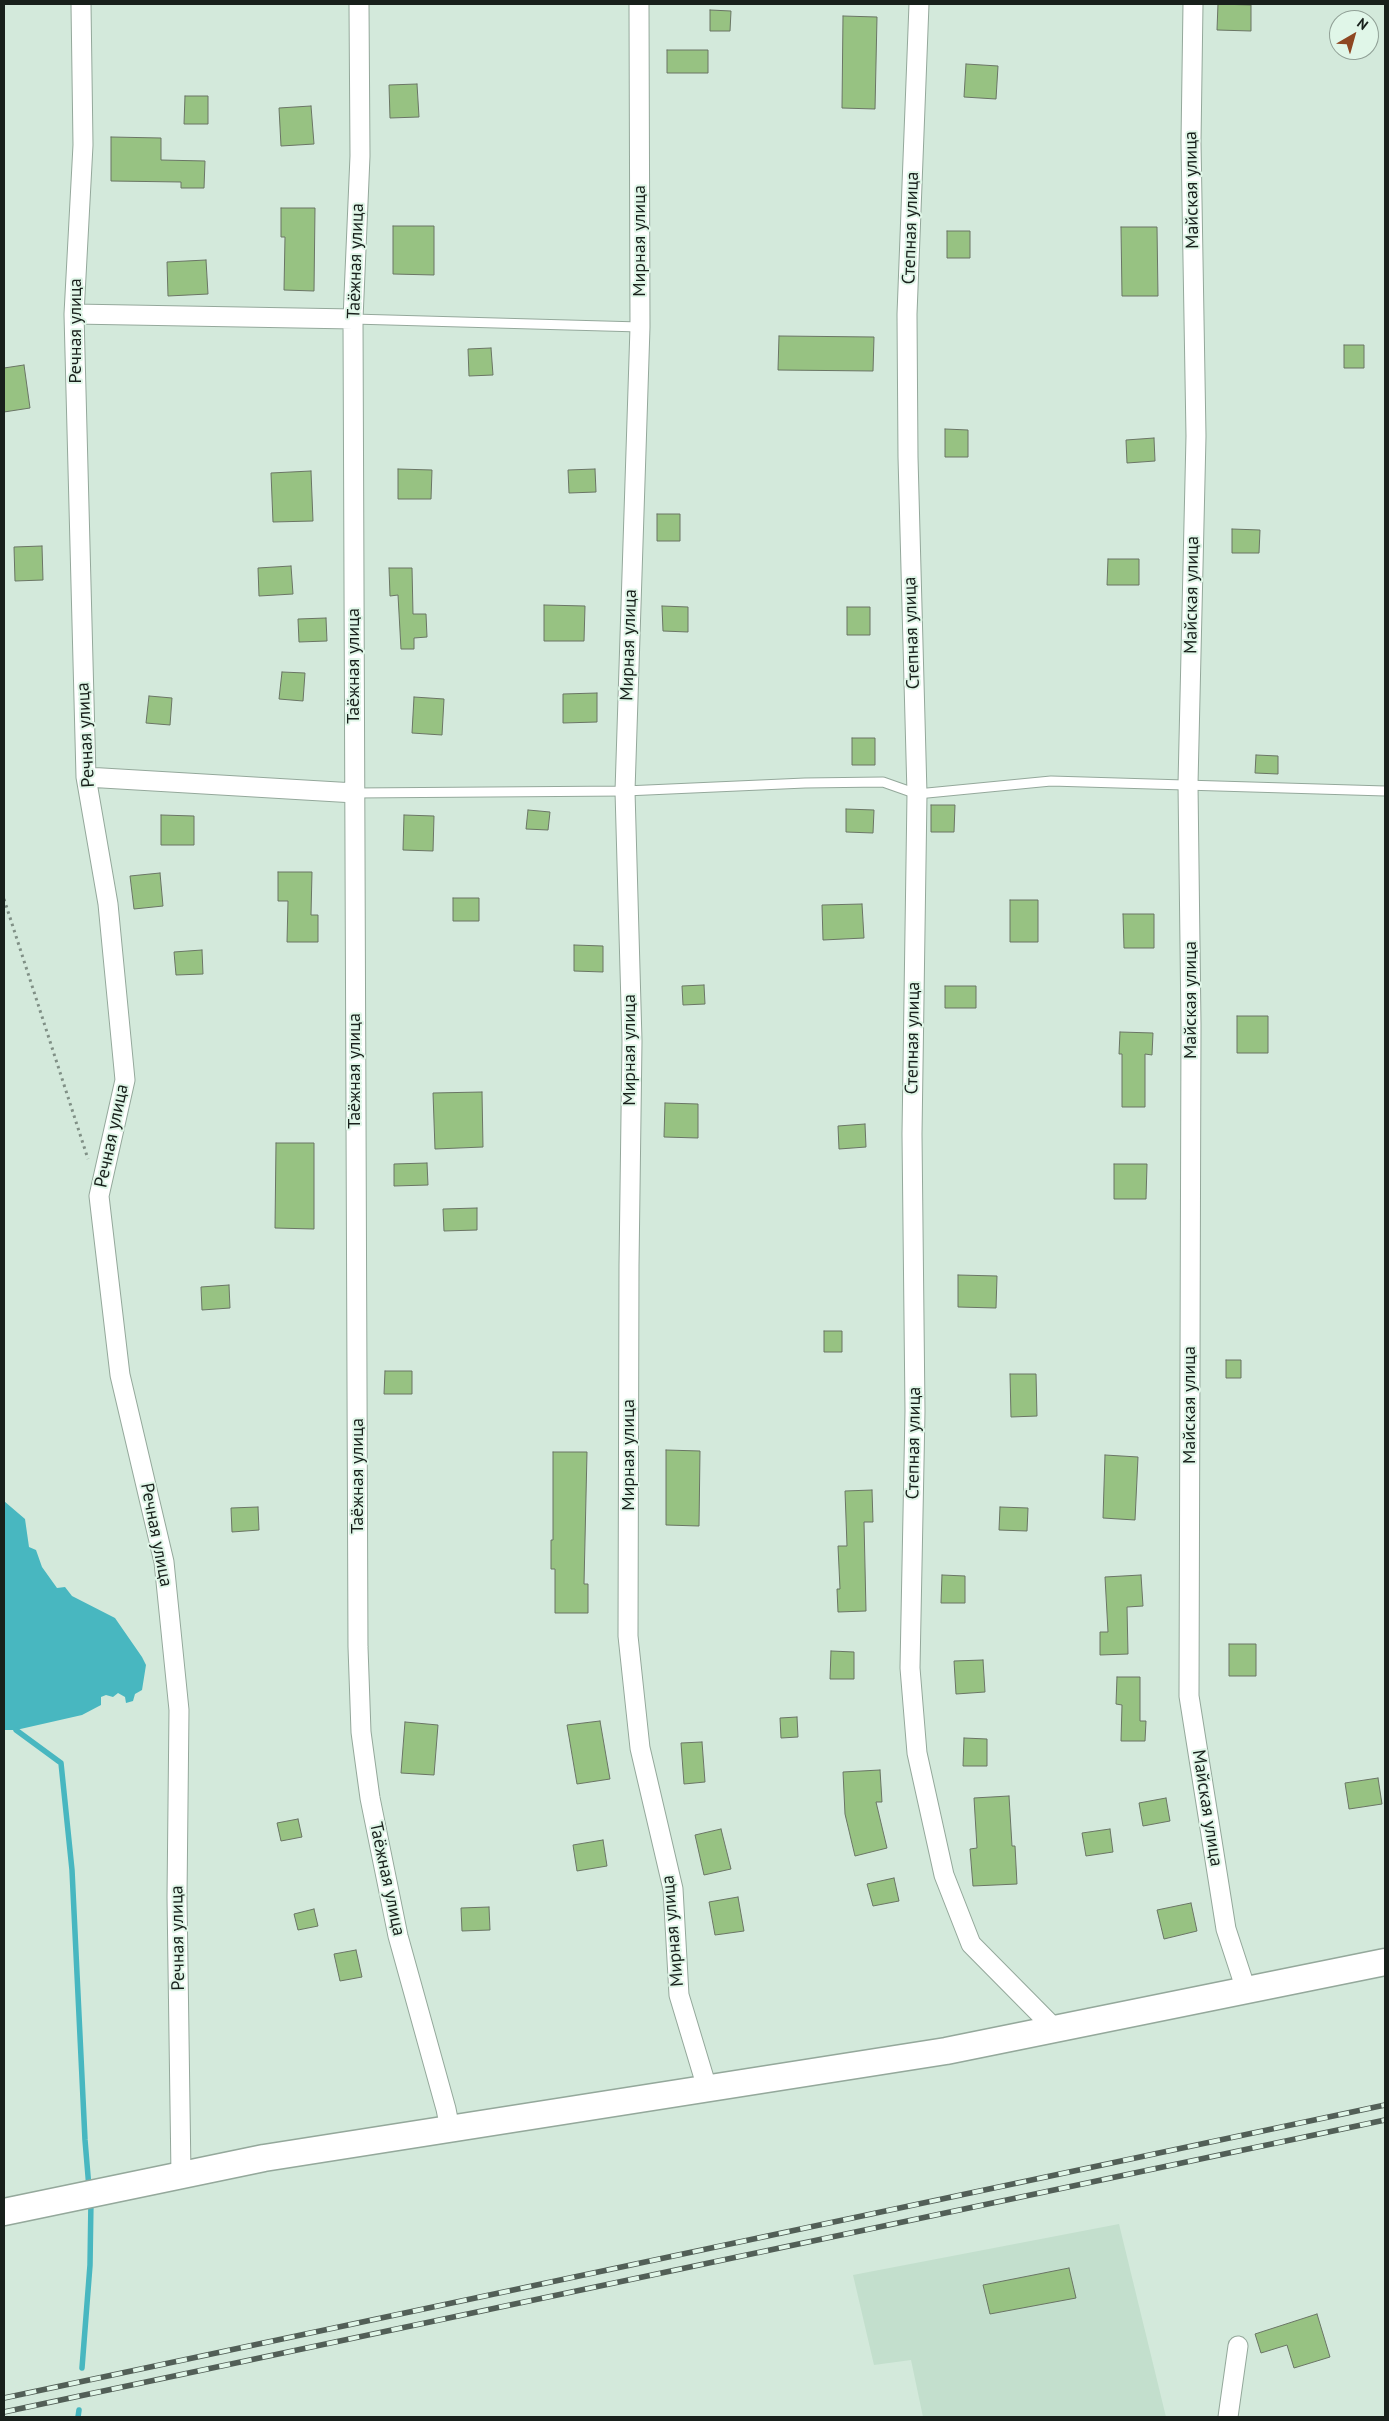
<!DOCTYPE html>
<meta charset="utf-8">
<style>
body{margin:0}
#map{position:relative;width:1389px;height:2421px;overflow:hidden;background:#d3e9db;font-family:"PT Sans",sans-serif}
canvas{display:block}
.frame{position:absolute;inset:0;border:5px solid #18201b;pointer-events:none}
.north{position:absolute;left:1329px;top:10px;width:50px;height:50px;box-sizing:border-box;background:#e0f6e8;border:1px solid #90a096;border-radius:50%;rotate:38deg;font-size:14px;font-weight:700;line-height:20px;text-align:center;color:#18201b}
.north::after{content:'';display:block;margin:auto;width:18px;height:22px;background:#8e4722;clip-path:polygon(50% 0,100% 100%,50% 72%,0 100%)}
</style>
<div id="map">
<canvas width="1389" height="2421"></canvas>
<div class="frame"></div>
<div class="north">N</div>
</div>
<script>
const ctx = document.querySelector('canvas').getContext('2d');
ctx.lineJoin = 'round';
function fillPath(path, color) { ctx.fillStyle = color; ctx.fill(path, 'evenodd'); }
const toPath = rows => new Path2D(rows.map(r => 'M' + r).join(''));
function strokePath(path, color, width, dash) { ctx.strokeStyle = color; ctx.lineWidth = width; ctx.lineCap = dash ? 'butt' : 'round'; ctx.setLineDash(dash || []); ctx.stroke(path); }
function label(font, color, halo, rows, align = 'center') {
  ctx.font = font + ' "PT Sans",sans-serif'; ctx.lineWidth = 4; ctx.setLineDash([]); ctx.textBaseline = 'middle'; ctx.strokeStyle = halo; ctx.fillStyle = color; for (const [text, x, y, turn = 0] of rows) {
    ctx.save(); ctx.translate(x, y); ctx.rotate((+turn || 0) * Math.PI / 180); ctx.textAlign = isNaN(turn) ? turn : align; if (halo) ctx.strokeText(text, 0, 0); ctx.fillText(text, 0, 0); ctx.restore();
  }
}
fillPath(toPath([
 [1119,2224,1166,2417,923,2417,911,2360,874,2365,853,2275]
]), '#c3dfcd');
fillPath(toPath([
 [4,1501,25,1519,29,1547,36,1550,42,1567,57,1588,65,1587,72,1596,115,1618,142,1657,146,1665,142,1690,135,1694,133,1701,126,1703,125,1697,118,1693,113,1697,106,1695,101,1697,101,1705,82,1715,16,1730,4,1730]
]), '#48b7c0');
strokePath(toPath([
 [16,1730,61,1763,72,1870,85,2140,89,2188],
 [82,2368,90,2265,91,2200],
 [78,2417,79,2410]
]), '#48b7c0', 5.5);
const building = toPath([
 [1218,4,1251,5,1251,31,1217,30,1218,4],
 [710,10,731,11,730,31,710,31,710,10],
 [843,16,877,17,875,109,842,108,843,16],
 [667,50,708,50,708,73,667,73,667,50],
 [966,64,998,66,996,99,964,97,966,64],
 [417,84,419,117,390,118,389,85,417,84],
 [185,96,208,96,208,124,184,124,185,96],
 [311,106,314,144,281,146,279,108,311,106],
 [111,137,161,138,161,160,205,161,204,188,181,188,181,182,111,181,111,137],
 [281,208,315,208,314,291,284,290,285,237,281,237,281,208],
 [393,226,434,226,434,275,393,274,393,226],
 [1121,227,1157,227,1158,296,1122,296,1121,227],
 [947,231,970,231,970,258,947,258,947,231],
 [206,260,208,294,168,296,167,262,206,260],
 [779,336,874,337,873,371,778,370,779,336],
 [1344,345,1364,345,1364,368,1344,368,1344,345],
 [491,348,493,375,469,376,468,349,491,348],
 [24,365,30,408,4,412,4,368,24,365],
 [945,429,968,430,968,457,945,457,945,429],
 [1154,438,1155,461,1127,463,1126,440,1154,438],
 [398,469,432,470,431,499,398,499,398,469],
 [595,469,596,492,569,493,568,470,595,469],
 [311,471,313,521,273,522,271,473,311,471],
 [657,514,680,514,680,541,657,541,657,514],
 [1232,529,1260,530,1259,553,1232,553,1232,529],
 [42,546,43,580,15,581,14,547,42,546],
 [1108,559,1139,559,1139,585,1107,585,1108,559],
 [291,566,293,594,259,596,258,568,291,566],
 [389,568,412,568,413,614,426,614,427,637,414,638,414,649,401,649,398,595,390,596,389,568],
 [544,605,585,606,584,641,544,641,544,605],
 [662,606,688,607,688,632,663,631,662,606],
 [847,607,870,607,870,635,847,635,847,607],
 [326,618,327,641,299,642,298,619,326,618],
 [282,672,305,673,303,701,279,699,282,672],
 [597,693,597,722,563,723,563,694,597,693],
 [149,696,172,698,170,725,146,723,149,696],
 [414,697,444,699,442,735,412,733,414,697],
 [852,738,875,738,875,765,852,765,852,738],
 [1256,755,1278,756,1278,774,1255,773,1256,755],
 [931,805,955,805,954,832,931,832,931,805],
 [846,809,874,810,873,833,846,832,846,809],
 [528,810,550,812,548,830,526,829,528,810],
 [161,815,194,816,194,845,161,845,161,815],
 [404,815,434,816,433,851,403,850,404,815],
 [278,872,312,872,311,915,318,915,318,942,287,942,288,901,278,901,278,872],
 [160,873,163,906,134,909,130,876,160,873],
 [453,898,479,898,479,921,453,921,453,898],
 [1010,900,1038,900,1038,942,1010,942,1010,900],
 [862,904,864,938,823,940,822,905,862,904],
 [1123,914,1154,914,1154,948,1124,948,1123,914],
 [574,945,603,946,603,972,574,971,574,945],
 [202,950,203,974,176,975,174,952,202,950],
 [704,985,705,1004,683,1005,682,986,704,985],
 [945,986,976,986,976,1008,945,1008,945,986],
 [1237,1016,1268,1016,1268,1053,1237,1053,1237,1016],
 [1120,1032,1153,1033,1152,1055,1145,1054,1145,1107,1122,1107,1122,1054,1119,1054,1120,1032],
 [482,1092,483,1147,435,1149,433,1093,482,1092],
 [665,1103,698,1104,698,1138,664,1137,665,1103],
 [865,1124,866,1147,839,1149,838,1126,865,1124],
 [276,1143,314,1143,314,1229,275,1228,276,1143],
 [427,1163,428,1185,394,1186,394,1164,427,1163],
 [1114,1164,1147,1164,1146,1199,1114,1199,1114,1164],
 [477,1208,477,1230,444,1231,443,1209,477,1208],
 [958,1275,997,1276,996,1308,958,1307,958,1275],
 [229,1285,230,1308,202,1310,201,1287,229,1285],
 [824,1331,842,1331,842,1352,824,1352,824,1331],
 [1226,1360,1241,1360,1241,1378,1226,1378,1226,1360],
 [385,1371,412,1371,412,1394,384,1394,385,1371],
 [1010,1374,1036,1374,1037,1416,1011,1417,1010,1374],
 [666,1450,700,1451,699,1526,666,1525,666,1450],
 [553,1452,587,1452,584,1584,588,1584,588,1613,555,1613,555,1569,551,1569,551,1540,553,1540,553,1452],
 [1105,1455,1138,1457,1135,1520,1103,1518,1105,1455],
 [872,1490,873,1522,864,1522,866,1611,838,1612,837,1589,840,1589,838,1546,847,1546,845,1491,872,1490],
 [258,1507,259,1530,232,1532,231,1508,258,1507],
 [1000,1507,1028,1508,1027,1531,999,1530,1000,1507],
 [942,1575,965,1576,965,1603,941,1603,942,1575],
 [1141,1575,1143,1606,1127,1607,1128,1654,1100,1655,1100,1632,1108,1632,1105,1577,1141,1575],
 [1229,1644,1256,1644,1256,1676,1229,1676,1229,1644],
 [831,1651,854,1652,854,1679,830,1679,831,1651],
 [983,1660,985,1692,956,1694,954,1661,983,1660],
 [1117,1677,1140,1677,1140,1721,1146,1721,1145,1741,1121,1741,1122,1705,1116,1704,1117,1677],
 [797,1717,798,1737,781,1738,780,1718,797,1717],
 [600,1721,610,1779,577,1784,567,1725,600,1721],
 [405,1722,438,1725,434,1775,401,1773,405,1722],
 [964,1738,987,1739,987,1766,963,1766,964,1738],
 [702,1742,705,1782,684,1784,681,1743,702,1742],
 [880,1770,882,1802,876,1802,887,1848,855,1856,845,1814,843,1772,880,1770],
 [1378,1778,1382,1804,1349,1809,1345,1783,1378,1778],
 [1009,1796,1012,1846,1015,1846,1017,1884,973,1886,970,1849,977,1848,974,1798,1009,1796],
 [1166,1798,1170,1821,1143,1826,1139,1803,1166,1798],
 [298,1819,302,1837,281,1841,277,1823,298,1819],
 [721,1829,731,1869,704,1875,695,1835,721,1829],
 [1110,1829,1113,1852,1086,1856,1082,1833,1110,1829],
 [603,1840,607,1866,577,1871,573,1845,603,1840],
 [894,1878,899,1901,873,1906,867,1884,894,1878],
 [738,1897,744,1931,715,1935,709,1902,738,1897],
 [1191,1903,1197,1931,1164,1939,1157,1910,1191,1903],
 [489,1907,490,1930,462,1931,461,1908,489,1907],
 [314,1909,318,1926,298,1930,294,1914,314,1909],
 [356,1950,362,1977,340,1981,334,1954,356,1950],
 [1069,2268,1076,2298,990,2314,983,2285,1069,2268],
 [1317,2314,1330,2357,1294,2368,1287,2345,1261,2353,1255,2334,1317,2314]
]);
fillPath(building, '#97c282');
strokePath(building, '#6a7565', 1);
const lane = toPath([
 [353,319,640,327],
 [355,793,625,791,805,783,883,782,917,794,1051,781,1385,791]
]);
const street = toPath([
 [81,4,83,145,74,314,86,777,108,904,125,1080,99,1196,120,1375,164,1562,179,1710,177,1897,181,2175],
 [359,4,360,156,353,319,358,1647,361,1732,370,1798,398,1936,446,2109,450,2129],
 [639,4,640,327,625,791,632,1041,629,1265,628,1636,640,1748,673,1889,679,1995,707,2088],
 [919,4,907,314,908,457,917,794,912,1134,915,1411,910,1668,917,1753,944,1875,971,1944,1055,2029],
 [1193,4,1191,142,1196,436,1188,784,1191,1025,1189,1696,1226,1929,1246,1990],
 [74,314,353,319],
 [86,777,355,793],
 [1228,2417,1238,2346]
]);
const secondary = toPath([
 [4,2212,264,2158,946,2051,1385,1962]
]);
strokePath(lane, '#94a89b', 11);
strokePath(street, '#94a89b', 21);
strokePath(secondary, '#94a89b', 29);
strokePath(toPath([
 [4,899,88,1159]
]), '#809086', 3, [2.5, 4]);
strokePath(lane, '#fff', 9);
strokePath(street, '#fff', 19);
strokePath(secondary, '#fff', 26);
const rail = toPath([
 [4,2398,1385,2105],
 [4,2412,1385,2120]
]);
strokePath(rail, '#525f57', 5.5);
strokePath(rail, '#e0f6e8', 4, [11]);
label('18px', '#18201b', '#e0f6e8', [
 ["Майская улица",1192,190,-91],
 ["Степная улица",911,228,-88],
 ["Мирная улица",640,241,-90],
 ["Таёжная улица",356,261,-88],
 ["Речная улица",76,331,-90],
 ["Майская улица",1192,595,-89],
 ["Степная улица",912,633,-92],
 ["Мирная улица",629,645,-88],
 ["Таёжная улица",354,666,-90],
 ["Речная улица",86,735,-93],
 ["Майская улица",1191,1000,-90],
 ["Степная улица",913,1038,-89],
 ["Мирная улица",630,1050,-90],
 ["Таёжная улица",355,1071,-90],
 ["Речная улица",112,1136,-78],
 ["Майская улица",1190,1405,-90],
 ["Степная улица",914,1443,-89],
 ["Мирная улица",629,1455,-90],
 ["Таёжная улица",358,1476,-90],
 ["Речная улица",156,1535,79],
 ["Майская улица",1207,1808,81],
 ["Таёжная улица",387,1879,78],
 ["Мирная улица",673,1931,-95],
 ["Речная улица",178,1938,-91]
]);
</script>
